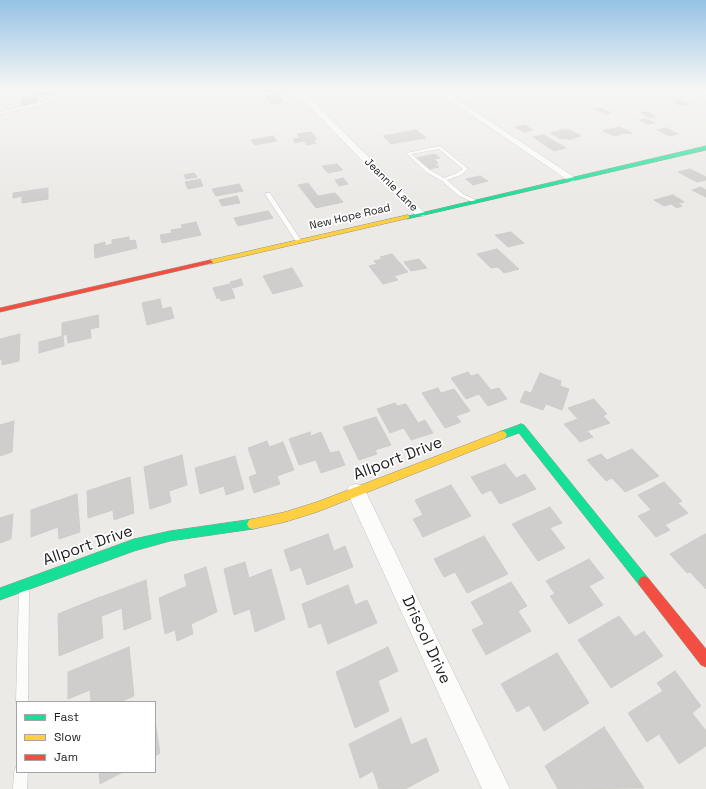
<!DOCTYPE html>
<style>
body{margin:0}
#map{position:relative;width:706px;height:789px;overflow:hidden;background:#eceae7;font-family:"Space Grotesk",sans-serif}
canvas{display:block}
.legend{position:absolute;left:16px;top:701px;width:140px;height:72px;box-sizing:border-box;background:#fff;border:1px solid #a5a5a5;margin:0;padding:5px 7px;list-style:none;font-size:12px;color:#1e1e1e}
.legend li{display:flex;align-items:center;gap:8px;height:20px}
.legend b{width:20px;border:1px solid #a5a5a5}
</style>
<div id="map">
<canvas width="706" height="789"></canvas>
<ul class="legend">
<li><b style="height:5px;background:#16e098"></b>Fast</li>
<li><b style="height:5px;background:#ffcf43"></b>Slow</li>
<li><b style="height:5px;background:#f24e42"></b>Jam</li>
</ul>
</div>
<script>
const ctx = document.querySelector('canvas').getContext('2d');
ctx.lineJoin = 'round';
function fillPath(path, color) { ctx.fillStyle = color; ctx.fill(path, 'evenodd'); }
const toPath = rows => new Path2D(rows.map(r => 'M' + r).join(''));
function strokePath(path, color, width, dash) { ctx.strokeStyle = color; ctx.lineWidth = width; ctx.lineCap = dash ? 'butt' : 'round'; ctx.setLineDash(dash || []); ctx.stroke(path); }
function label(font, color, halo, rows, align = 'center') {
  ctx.font = font + ' "Space Grotesk",sans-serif'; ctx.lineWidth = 3.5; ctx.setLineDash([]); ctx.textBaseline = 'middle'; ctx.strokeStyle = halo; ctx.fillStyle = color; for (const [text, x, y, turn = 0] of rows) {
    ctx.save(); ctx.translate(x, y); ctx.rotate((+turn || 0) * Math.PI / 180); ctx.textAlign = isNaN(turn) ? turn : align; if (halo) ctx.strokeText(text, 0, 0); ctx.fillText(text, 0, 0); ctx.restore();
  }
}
const building = toPath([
 [285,88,286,90,267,92,265,89,285,88],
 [57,90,58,93,34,96,34,95,57,90],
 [277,94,283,102,271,104,265,96,277,94],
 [31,97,31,98,37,98,37,103,22,105,21,98,31,97],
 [680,100,690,104,681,106,672,102,680,100],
 [601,108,611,113,605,114,595,109,601,108],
 [647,112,656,116,650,118,641,113,647,112],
 [645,119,655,123,648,124,639,120,645,119],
 [525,125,533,130,524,132,515,127,525,125],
 [620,127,632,133,618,134,620,135,614,136,603,131,620,127],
 [666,128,678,134,669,136,657,130,666,128],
 [416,130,426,138,391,144,383,136,416,130],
 [563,130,570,130,581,136,569,140,566,138,561,139,550,133,563,130],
 [311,132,317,139,313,140,316,143,307,145,304,141,295,143,293,139,300,138,297,134,311,132],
 [544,135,566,148,554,151,533,137,544,135],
 [273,136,277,141,255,145,251,140,273,136],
 [435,154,440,158,434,159,438,163,435,164,439,167,429,169,416,158,435,154],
 [337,164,343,170,328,173,322,166,337,164],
 [690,169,706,177,706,180,697,182,678,172,690,169],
 [194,173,197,177,186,179,184,175,194,173],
 [480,176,488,181,473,185,466,179,480,176],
 [343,178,348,184,339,186,335,180,343,178],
 [200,179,203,186,188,189,185,182,200,179],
 [308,183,318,196,335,193,343,202,316,208,298,185,308,183],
 [239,184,243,191,216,196,212,189,239,184],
 [701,187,706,190,706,197,692,190,701,187],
 [48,188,48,199,22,203,22,196,13,198,13,193,48,188],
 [673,195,684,202,678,203,682,206,677,208,671,204,664,206,654,200,673,195],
 [237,196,240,203,222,206,219,200,237,196],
 [268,211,273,218,238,226,234,218,268,211],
 [196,222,201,235,162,243,160,235,172,233,171,230,183,228,181,225,196,222],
 [511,232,524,243,508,247,495,235,511,232],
 [129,237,129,241,135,240,137,248,95,258,94,245,105,242,105,246,112,244,112,240,129,237],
 [497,249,519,269,504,273,498,267,491,268,477,254,497,249],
 [392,254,408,272,394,276,398,280,383,284,369,266,377,264,374,261,382,259,380,257,392,254],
 [419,259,427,268,411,271,404,262,419,259],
 [292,268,303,286,273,294,263,276,292,268],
 [241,279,243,285,233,288,230,282,241,279],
 [230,284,235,298,221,301,220,298,217,299,213,288,230,284],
 [160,299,162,309,171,307,174,318,147,325,142,303,160,299],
 [98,315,99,327,90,329,91,338,68,343,67,334,62,336,62,323,98,315],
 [20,334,19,361,2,365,2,359,0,360,0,339,20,334],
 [63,336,64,346,39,353,39,342,63,336],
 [468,372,471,376,478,374,491,390,499,388,507,399,488,406,479,394,466,399,451,378,468,372],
 [540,373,561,381,560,386,569,389,562,410,546,404,543,410,520,402,525,391,531,393,540,373],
 [438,388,441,393,454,389,470,411,456,416,461,422,445,428,422,393,438,388],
 [594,399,607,414,603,416,610,423,587,431,593,437,580,442,564,424,578,419,568,408,594,399],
 [395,403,397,406,406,404,418,423,425,420,433,433,411,440,404,428,390,433,377,409,395,403],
 [376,417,391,445,375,450,377,454,359,460,343,427,376,417],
 [14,421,12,452,0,456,0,425,14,421],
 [310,432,311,436,321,432,330,453,339,451,345,465,321,473,316,460,299,465,289,439,310,432],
 [267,441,269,447,283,442,294,470,277,476,280,484,254,493,249,477,257,474,248,448,267,441],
 [632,449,659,476,625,492,612,478,606,481,587,460,601,454,607,460,632,449],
 [182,455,187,485,169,491,171,502,150,509,144,467,182,455],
 [235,456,244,489,226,495,224,486,200,494,195,468,235,456],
 [505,464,516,478,525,474,536,489,500,504,491,490,482,494,471,477,505,464],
 [130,477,134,513,114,520,113,510,88,518,87,491,130,477],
 [664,482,682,501,678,503,688,513,665,525,670,530,656,537,638,516,651,510,638,495,664,482],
 [451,485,471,516,423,537,413,519,423,515,415,500,451,485],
 [77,494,80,532,59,539,58,527,31,537,31,510,77,494],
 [550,507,562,523,550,528,565,548,538,561,512,524,550,507],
 [13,514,11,539,0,543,0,518,13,514],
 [328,534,334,551,345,546,353,567,307,585,301,567,291,571,284,550,328,534],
 [705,534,706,535,706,589,690,572,687,573,670,554,705,534],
 [484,536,508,574,467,593,455,572,444,577,434,559,484,536],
 [589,559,604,578,589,586,603,605,569,624,550,596,555,594,546,581,589,559],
 [245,562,249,578,271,569,285,619,255,632,250,609,234,615,224,569,245,562],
 [206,567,217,612,191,624,193,634,177,641,175,630,165,634,159,598,187,586,184,575,206,567],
 [146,580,151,619,124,630,122,608,102,616,101,597,146,580],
 [511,582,527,606,518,611,531,631,486,655,472,630,484,624,471,602,511,582],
 [348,585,355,605,367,600,377,623,328,644,321,623,309,628,302,604,348,585],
 [100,597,103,638,59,656,58,614,100,597],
 [619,616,635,637,644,631,663,656,611,688,578,640,619,616],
 [129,647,134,696,120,702,91,702,90,690,68,699,68,672,129,647],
 [388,647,398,671,378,681,389,711,355,728,336,672,388,647],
 [557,653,589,703,544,731,529,705,517,712,501,684,557,653],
 [675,671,701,706,692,713,706,731,706,746,679,764,659,734,647,742,628,713,663,691,657,683,675,671],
 [401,718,411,745,426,738,439,771,405,789,379,789,373,771,360,778,349,744,401,718],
 [155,721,160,753,155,756,155,721],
 [604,727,644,788,558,789,545,766,604,727],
 [99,772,123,772,100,784,99,772]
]);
fillPath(building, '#d0cecc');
strokePath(building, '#cfccc8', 1);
const lane = toPath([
 [51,95,54,96,48,103,0,114,0,112,46,101,51,95],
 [440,146,468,169,461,175,447,180,463,194,476,200,476,202,472,202,459,196,442,181,426,172,406,153,440,146],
 [439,149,463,169,457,173,444,178,430,170,411,154,439,149],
 [266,193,270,193,302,242,301,243,297,243,265,194,266,193],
 [24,586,28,587,29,591,28,702,17,702,17,705,16,702,19,591,20,587,24,586],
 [16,767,17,772,28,772,27,789,13,789,14,772,16,767]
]);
const street = toPath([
 [292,88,299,88,424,212,425,214,424,216,416,216,292,88],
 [432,88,440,88,577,179,572,182,569,181,432,88],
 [690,88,701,88,706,90,706,95,690,88],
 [356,484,363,486,510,789,482,789,347,492,349,486,356,484]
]);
const fast = toPath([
 [706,146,706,150,407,219,404,217,706,146],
 [521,424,524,425,648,578,650,582,648,586,644,588,640,586,519,433,502,439,499,438,497,435,499,432,521,424],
 [253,519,257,520,259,524,257,528,253,529,170,541,134,551,0,600,0,588,134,539,170,531,253,519]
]);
const slow = toPath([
 [407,215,409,216,409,218,210,264,207,262,210,260,407,215],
 [502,431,505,432,507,435,505,438,317,512,285,522,253,529,249,528,247,524,249,520,253,519,285,512,317,502,502,431]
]);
const jam = toPath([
 [210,260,213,262,212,263,0,312,0,308,210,260],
 [644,576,648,578,706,649,706,667,701,665,640,586,638,582,640,578,644,576]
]);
strokePath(lane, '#c5c4c3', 1);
strokePath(street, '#c5c4c3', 1);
strokePath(fast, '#94957f', 1);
strokePath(slow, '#94957f', 1);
strokePath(jam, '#94957f', 1);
fillPath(lane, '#fcfcfb');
fillPath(street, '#fcfcfb');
fillPath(fast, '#16e098');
fillPath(slow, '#ffcf43');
fillPath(jam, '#f24e42');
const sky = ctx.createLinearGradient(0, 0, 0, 199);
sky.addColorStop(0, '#95c2e4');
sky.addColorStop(0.44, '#f6f6f4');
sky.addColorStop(1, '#f6f6f400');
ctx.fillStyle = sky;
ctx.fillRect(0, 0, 706, 199);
label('11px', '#1e1e1e', '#fff', [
 ["Jeannie Lane",391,185,45],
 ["New Hope Road",350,217,-13]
]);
label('16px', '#1e1e1e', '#fff', [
 ["Allport Drive",398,459,-21],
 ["Allport Drive",88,546,-19],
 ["Driscol Drive",426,640,65]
]);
</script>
